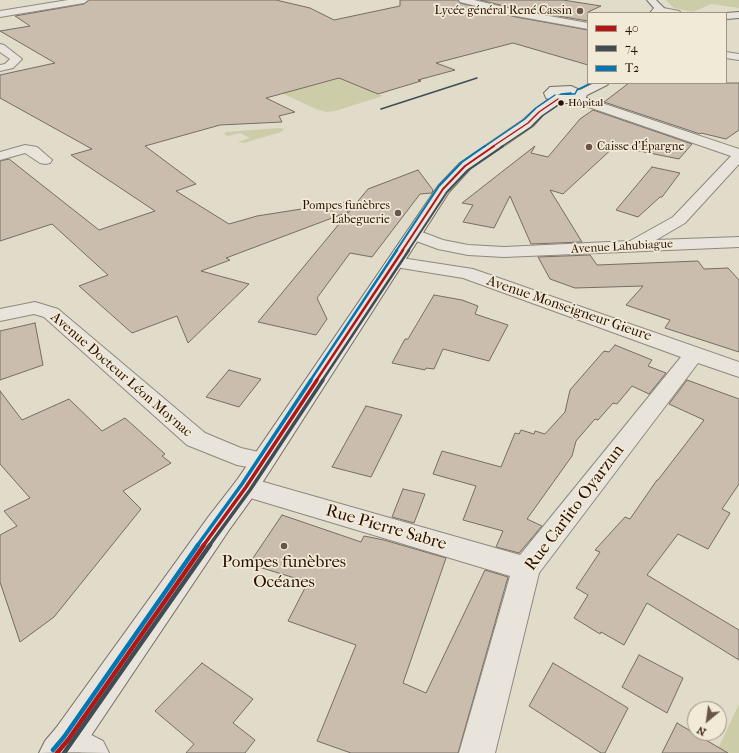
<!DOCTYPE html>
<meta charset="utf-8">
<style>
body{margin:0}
#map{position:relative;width:739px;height:753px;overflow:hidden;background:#e1dbca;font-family:"IM FELL French Canon",serif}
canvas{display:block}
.legend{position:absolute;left:587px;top:12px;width:140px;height:72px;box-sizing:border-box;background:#f1ead7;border:1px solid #a19281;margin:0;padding:5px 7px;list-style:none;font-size:12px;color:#2a0f00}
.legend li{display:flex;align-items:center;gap:8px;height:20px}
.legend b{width:20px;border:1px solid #a19281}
.north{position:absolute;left:687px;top:701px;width:40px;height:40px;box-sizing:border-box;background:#f1ead7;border:1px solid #a19281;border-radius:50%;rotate:209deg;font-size:11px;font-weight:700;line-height:16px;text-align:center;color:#2a0f00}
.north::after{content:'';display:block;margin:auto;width:14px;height:18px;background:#6a5647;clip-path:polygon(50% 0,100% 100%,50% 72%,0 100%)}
</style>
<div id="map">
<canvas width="739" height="753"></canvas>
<ul class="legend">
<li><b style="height:5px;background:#b31615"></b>40</li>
<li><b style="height:5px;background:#3f4e55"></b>74</li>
<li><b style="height:5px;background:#0076b3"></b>T2</li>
</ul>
<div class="north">N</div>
</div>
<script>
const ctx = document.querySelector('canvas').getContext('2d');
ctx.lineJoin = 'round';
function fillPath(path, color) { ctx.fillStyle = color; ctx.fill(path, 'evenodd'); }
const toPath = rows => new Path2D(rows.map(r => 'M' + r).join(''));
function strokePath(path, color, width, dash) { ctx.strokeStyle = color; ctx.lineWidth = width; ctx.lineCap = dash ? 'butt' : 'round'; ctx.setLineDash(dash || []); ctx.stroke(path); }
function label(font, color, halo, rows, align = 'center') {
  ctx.font = font + ' "IM FELL French Canon",serif'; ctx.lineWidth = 3.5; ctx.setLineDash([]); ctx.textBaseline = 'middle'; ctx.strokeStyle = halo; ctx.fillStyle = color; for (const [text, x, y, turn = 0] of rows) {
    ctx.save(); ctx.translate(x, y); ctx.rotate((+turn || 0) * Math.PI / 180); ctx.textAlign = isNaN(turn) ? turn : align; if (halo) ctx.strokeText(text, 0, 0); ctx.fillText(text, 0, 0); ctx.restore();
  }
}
fillPath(toPath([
 [666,0,739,0,739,8,711,4,693,12,674,8],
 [340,78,383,96,335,111,326,112,316,109,264,85,283,80,302,88],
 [279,128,284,129,281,132,244,143,238,142,250,138,240,133,228,136,224,134,226,132],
 [739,704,739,753,716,753]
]), '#cdcca9');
const building = toPath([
 [89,0,276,0,310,8,334,20,400,6,400,0,458,0,460,3,516,17,588,30,588,65,513,43,436,63,455,70,418,80,421,81,378,94,339,78,266,98,295,112,279,116,282,122,220,125,145,146,196,184,176,191,229,224,257,216,346,202,348,212,226,258,230,260,201,271,249,284,188,343,177,316,132,333,79,286,108,275,52,224,0,241,0,161,9,159,99,230,155,211,71,155,92,149,0,98,0,75,55,63,0,31,30,26,15,16,84,4,89,0],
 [480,0,563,0,601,6,588,12,588,21,516,9,480,0],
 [629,83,739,83,739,130,726,139,701,133,700,134,604,102,629,83],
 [593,110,692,144,679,159,615,146,563,194,550,190,582,242,531,244,510,196,494,228,463,222,473,205,462,203,535,146,531,153,548,157,580,119,593,110],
 [652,167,680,173,662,197,660,197,638,217,616,210,652,167],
 [418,170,433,190,432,193,420,194,372,257,350,253,317,298,327,319,316,335,258,322,368,189,418,170],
 [590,255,597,265,698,261,704,269,728,268,739,280,739,352,665,328,670,320,626,305,643,286,575,288,550,279,538,257,590,255],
 [434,295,462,300,478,306,475,314,508,325,489,361,443,349,434,369,426,368,425,370,392,363,405,339,408,339,434,295],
 [35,323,43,365,0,380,0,331,35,323],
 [615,345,652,360,648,366,666,373,649,394,632,386,617,404,613,403,598,420,595,419,576,441,572,456,527,519,542,526,519,553,496,547,503,531,463,520,476,486,433,474,442,451,501,467,515,433,519,434,521,430,534,434,535,431,545,434,565,412,570,390,604,351,609,352,615,345],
 [229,370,261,379,239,407,206,397,229,370],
 [687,380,739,399,739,484,722,509,730,513,708,549,678,534,647,575,739,630,739,660,647,603,624,645,601,632,600,634,574,618,588,595,576,588,600,552,595,550,625,517,630,519,657,480,658,480,704,420,669,404,687,380],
 [0,391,22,420,69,399,102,431,125,418,165,454,162,456,171,463,123,491,141,509,54,617,20,642,0,582,0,535,17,526,4,511,30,498,0,464,0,391],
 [366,406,402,415,371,477,332,467,366,406],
 [403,489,425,494,414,523,392,517,403,489],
 [282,515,361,542,364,536,384,540,446,558,403,683,426,693,485,570,508,577,458,753,351,753,317,741,356,645,288,621,308,582,249,564,282,515],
 [639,655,683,678,667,713,622,687,639,655],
 [202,663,253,699,233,723,255,740,245,753,186,753,194,744,155,711,202,663],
 [553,663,628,708,605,753,601,753,529,706,553,663],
 [677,723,728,753,662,753,677,723]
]);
fillPath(building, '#cabdad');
strokePath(building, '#756d63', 1);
const minor = toPath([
 [68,0,88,0,84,3,0,17,0,11,68,0],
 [658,7,679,11,681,13,655,12,653,10,658,7],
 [0,44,4,45,22,59,13,68,0,71,0,65,5,64,10,59,0,52,0,44],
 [726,52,739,54,739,60,726,58,726,52],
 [578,95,739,149,739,164,685,223,656,240,739,237,739,247,504,257,468,255,438,249,408,238,406,234,408,230,414,229,443,240,468,245,504,247,630,241,673,217,731,156,574,102,572,99,574,96,578,95],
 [25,145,37,147,52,160,50,163,45,164,40,163,25,153,0,160,0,152,25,145],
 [395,257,473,269,739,362,739,377,698,363,539,573,495,753,459,753,510,576,237,494,233,487,237,480,246,477,520,555,681,357,463,278,389,266,386,262,389,258,395,257],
 [35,302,58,309,205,433,241,448,272,455,275,461,272,467,263,470,237,465,187,445,44,317,34,314,0,321,0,309,35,302],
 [68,723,103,741,109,753,56,752,51,740,56,728,68,723]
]);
const tertiary = toPath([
 [459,0,474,0,516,10,588,23,588,29,516,16,460,2,459,0]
]);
const secondary = toPath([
 [647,0,656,0,664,8,660,13,650,13,654,8,647,0],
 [739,12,739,18,726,19,726,13,739,12],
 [594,83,609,83,607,85,587,95,585,99,578,103,561,103,543,115,533,126,470,169,449,192,255,494,229,530,80,752,39,753,45,741,56,728,209,516,237,480,438,186,460,163,523,120,535,109,549,99,546,98,544,93,550,87,571,86,580,90,594,83],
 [557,94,569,94,573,95,560,95,557,94]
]);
strokePath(minor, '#8f887d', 2);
strokePath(tertiary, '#8f887d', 2);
strokePath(secondary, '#756d63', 2);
fillPath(minor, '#e8e4dc');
fillPath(tertiary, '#e8e4dc');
fillPath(secondary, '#e8e4dc');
strokePath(toPath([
 [492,147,528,123,539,112,558,99]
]), '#b31615', 1.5);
strokePath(toPath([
 [402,251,443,189,465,166,494,146]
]), '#b31615', 2);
strokePath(toPath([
 [316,381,403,250]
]), '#b31615', 2.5);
strokePath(toPath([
 [203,546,246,487,317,380]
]), '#b31615', 3.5);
strokePath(toPath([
 [57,753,68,740,204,545]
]), '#b31615', 4.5);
strokePath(toPath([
 [381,109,477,78],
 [501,147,531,127,542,116,561,103]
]), '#3f4e55', 1.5);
strokePath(toPath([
 [408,251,447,192,468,170,503,146]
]), '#3f4e55', 2);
strokePath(toPath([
 [322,381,409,250]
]), '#3f4e55', 2.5);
strokePath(toPath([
 [209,546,250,490,323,380]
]), '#3f4e55', 3.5);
strokePath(toPath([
 [64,753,210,545]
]), '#3f4e55', 4.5);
strokePath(toPath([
 [571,93,561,94,575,94,577,90,591,83],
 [484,147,525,119,536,108,555,95]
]), '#0076b3', 1.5);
strokePath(toPath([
 [396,251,439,186,462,162,485,146]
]), '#0076b3', 2);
strokePath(toPath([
 [310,381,397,250]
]), '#0076b3', 2.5);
strokePath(toPath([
 [197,546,242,484,311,380]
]), '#0076b3', 3.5);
strokePath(toPath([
 [53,750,64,737,198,545]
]), '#0076b3', 4.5);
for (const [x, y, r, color] of [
 [580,11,4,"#6a5647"],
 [561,103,3.5,"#2a0f00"],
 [589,147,4,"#6a5647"],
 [398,213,4,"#6a5647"],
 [284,546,4,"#6a5647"]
]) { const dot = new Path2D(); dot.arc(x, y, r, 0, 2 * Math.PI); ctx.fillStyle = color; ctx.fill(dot); strokePath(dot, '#f1ead7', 1.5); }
label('11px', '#2a0f00', '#f1ead7', [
 ["Hôpital",568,103]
], 'left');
label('12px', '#2a0f00', '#f1ead7', [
 ["Lycée général René Cassin",572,11],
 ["Caisse d'Épargne",597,147,"left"],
 ["Pompes funèbres",390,206],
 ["Labeguerie",390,220]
], 'right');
label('12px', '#2a0f00', '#f1ead7', [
 ["Avenue Lahubiague",622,247,-3]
]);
label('14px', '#2a0f00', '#f1ead7', [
 ["Avenue Monseigneur Gieure",569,309,19],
 ["Avenue Docteur Léon Moynac",121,375,41]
]);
label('17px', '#2a0f00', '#f1ead7', [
 ["Rue Carlito Oyarzun",575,508,-53],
 ["Rue Pierre Sabre",386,528,16]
]);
label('17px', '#2a0f00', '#f1ead7', [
 ["Pompes funèbres",284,563],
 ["Océanes",284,583]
]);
</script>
